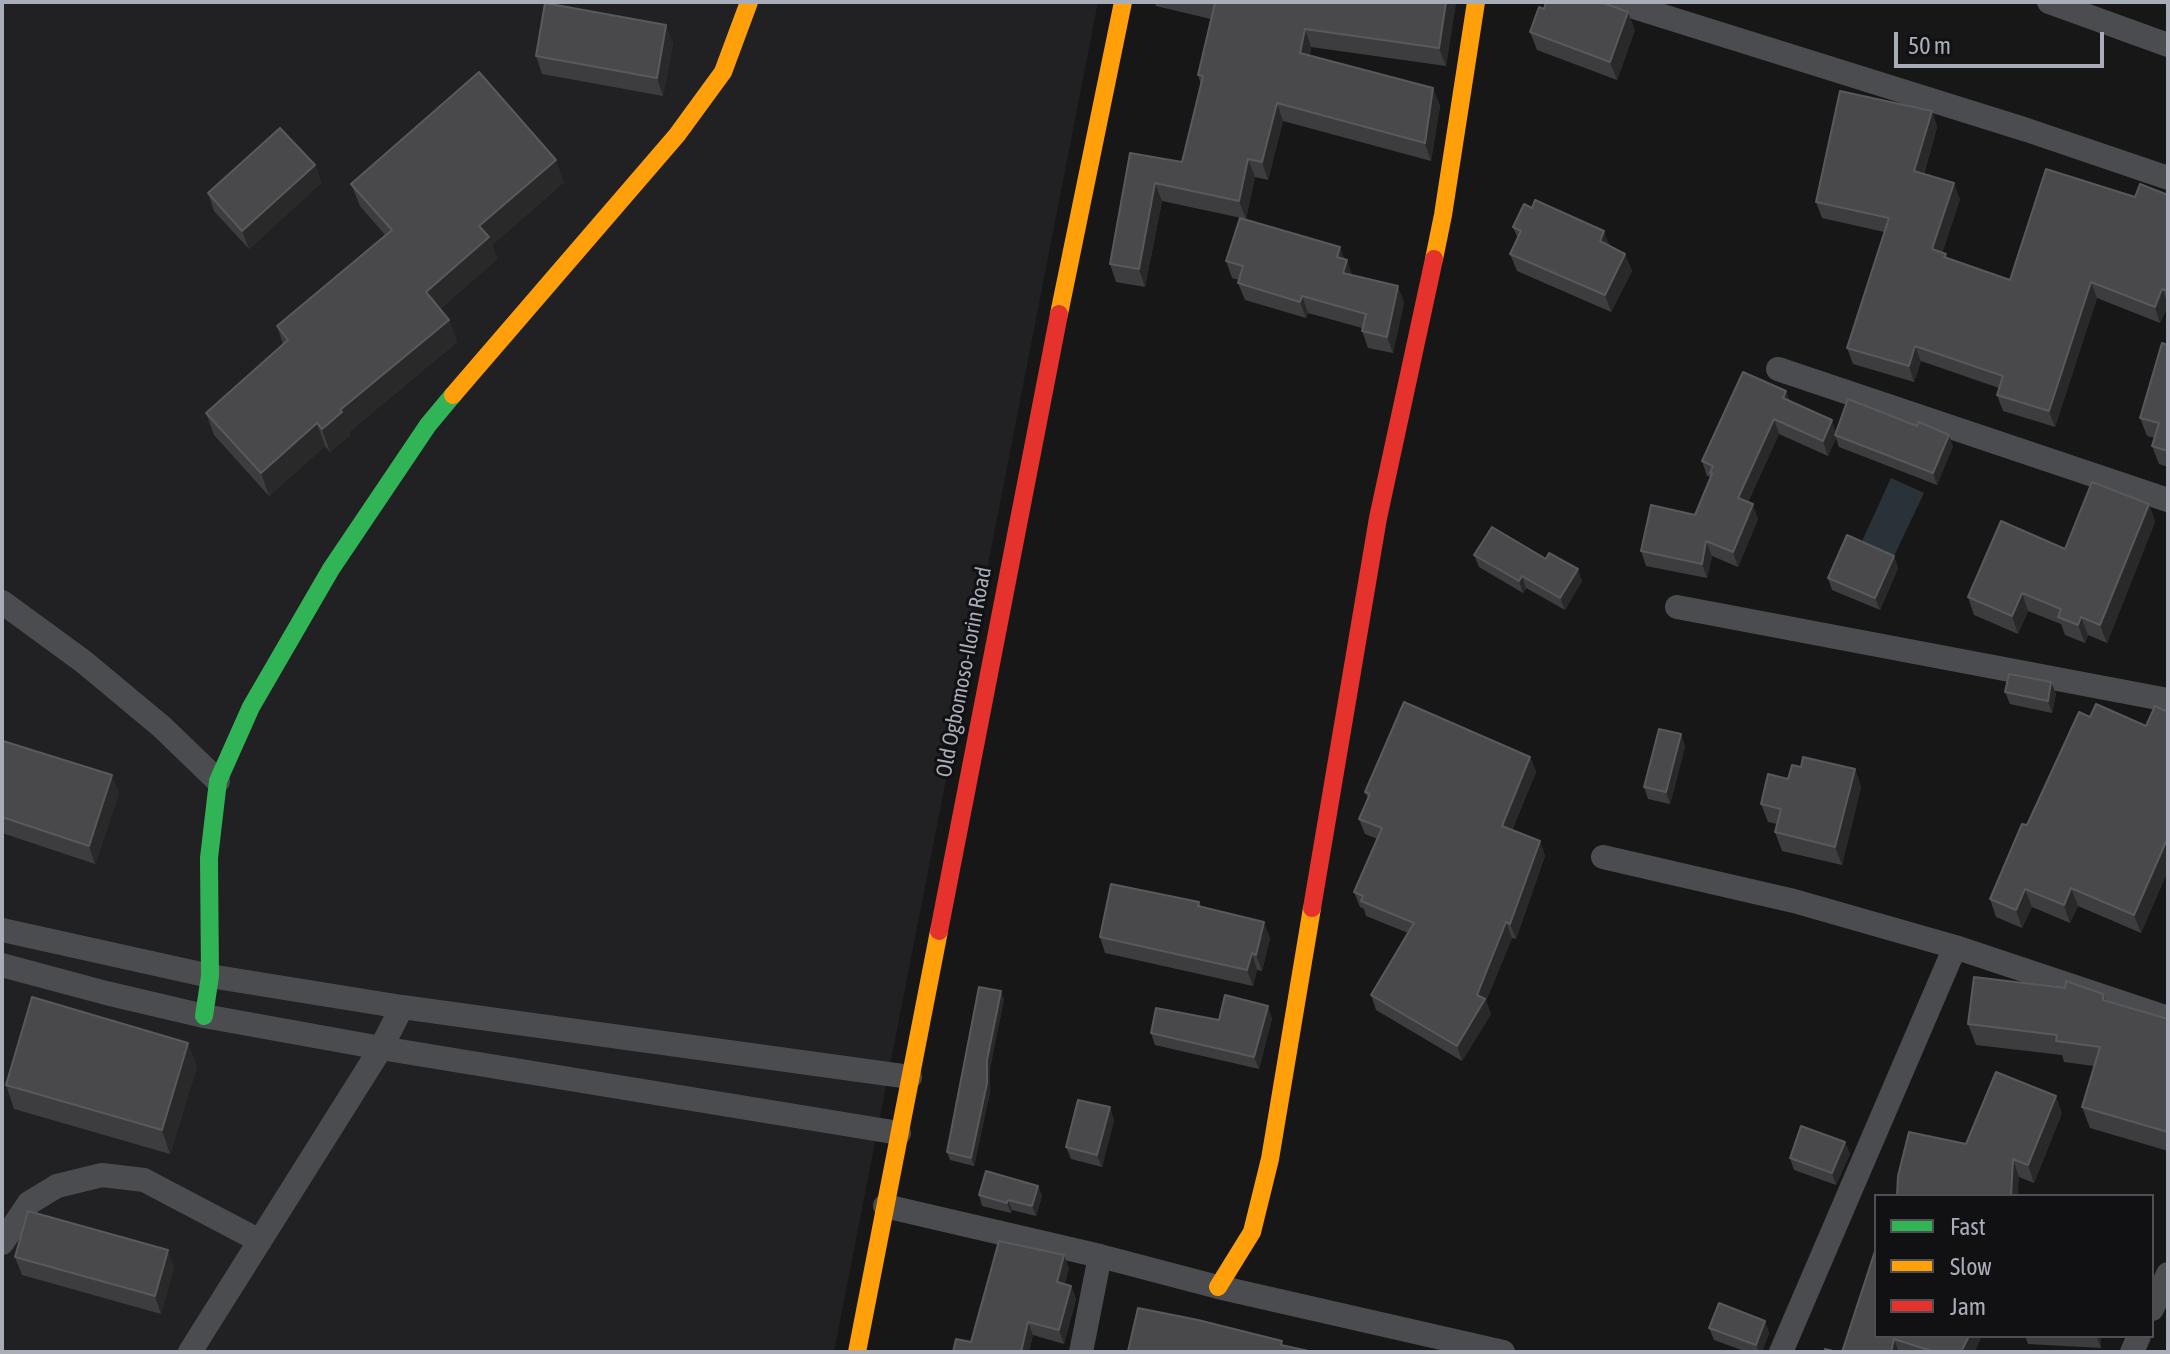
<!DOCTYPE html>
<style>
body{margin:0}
#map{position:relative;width:2170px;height:1354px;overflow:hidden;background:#171717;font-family:"Asap Condensed",sans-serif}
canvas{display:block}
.frame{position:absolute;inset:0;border:4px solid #a8adb8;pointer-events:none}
.legend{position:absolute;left:1874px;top:1194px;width:280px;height:144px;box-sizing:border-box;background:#111113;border:2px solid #4d4f55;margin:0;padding:10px 14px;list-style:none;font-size:24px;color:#a8adb8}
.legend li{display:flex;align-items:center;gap:16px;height:40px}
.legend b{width:40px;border:2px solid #4d4f55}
.scale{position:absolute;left:1894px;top:32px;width:210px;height:36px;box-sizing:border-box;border:4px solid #a8adb8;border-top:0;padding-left:10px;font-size:24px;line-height:28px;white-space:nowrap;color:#a8adb8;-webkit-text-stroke:6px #111113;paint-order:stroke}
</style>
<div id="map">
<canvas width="2170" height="1354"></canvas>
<div class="frame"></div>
<ul class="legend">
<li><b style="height:10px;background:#30b455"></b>Fast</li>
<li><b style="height:10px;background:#ff9f0a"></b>Slow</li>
<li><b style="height:10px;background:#e5322d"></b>Jam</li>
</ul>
<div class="scale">50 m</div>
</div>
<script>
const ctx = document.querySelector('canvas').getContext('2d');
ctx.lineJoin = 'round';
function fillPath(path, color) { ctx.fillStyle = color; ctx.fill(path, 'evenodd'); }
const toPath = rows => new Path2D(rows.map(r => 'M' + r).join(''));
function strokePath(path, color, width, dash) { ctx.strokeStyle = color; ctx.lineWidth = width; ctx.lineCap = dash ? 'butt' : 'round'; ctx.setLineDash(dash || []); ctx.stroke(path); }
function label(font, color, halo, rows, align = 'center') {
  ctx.font = font + ' "Asap Condensed",sans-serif'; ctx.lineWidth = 6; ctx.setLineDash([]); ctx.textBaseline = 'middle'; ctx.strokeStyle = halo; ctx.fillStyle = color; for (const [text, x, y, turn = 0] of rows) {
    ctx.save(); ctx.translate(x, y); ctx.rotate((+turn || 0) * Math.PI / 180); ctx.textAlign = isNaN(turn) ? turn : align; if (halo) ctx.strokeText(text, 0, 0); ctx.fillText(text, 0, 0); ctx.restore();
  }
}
fillPath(toPath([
 [2,2,1098,2,834,1352,2,1352]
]), '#212123');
fillPath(toPath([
 [1891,478,1924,493,1894,556,1862,541]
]), '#2a3239');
strokePath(toPath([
 [1618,2,2027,130,2168,178],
 [2049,2,2168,45],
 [1778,369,2168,500],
 [2,602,84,662,162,727,218,781],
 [1677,607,2168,700],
 [1603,857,1794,901,1955,947,2168,1018],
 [2,930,210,976,402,1007,910,1077],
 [2,965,106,993,204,1016,381,1048,899,1133],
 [885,1206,1100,1256,1218,1287,1503,1352],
 [2,1243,29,1203,57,1186,102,1175,144,1180,260,1241],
 [2152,1309,2168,1274],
 [190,1352,381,1048,402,1007],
 [1081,1352,1100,1256],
 [1781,1352,1955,947],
 [2132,1352,2139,1336]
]), '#4b4c50', 24);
strokePath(toPath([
 [204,1016,210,976,209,858,218,781,251,707,331,569,428,425,453,395]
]), '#30b455', 18);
strokePath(toPath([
 [1434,259,1443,215,1476,2],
 [1059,314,1123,2],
 [453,395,677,135,723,72,749,2],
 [1218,1287,1252,1232,1270,1159,1312,908],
 [857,1352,939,931]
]), '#ff9f0a', 18);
strokePath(toPath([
 [1312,908,1378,518,1434,259],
 [939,931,1059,314]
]), '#e5322d', 18);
fillPath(toPath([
 [1154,2,1456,2,1446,66,1311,47,1310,55,1433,88,1440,106,1431,161,1283,121,1268,180,1255,177,1246,219,1162,201,1145,287,1116,282,1110,264,1130,153,1182,162,1201,84,1198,75,1211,19,1156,6],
 [1635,30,1617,80,1537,50,1530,32],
 [673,43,663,96,542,74,536,56],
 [1932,111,1937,127,1924,174,1960,199,1942,253,1946,254,1947,258,2010,280,2135,197,2168,195,2168,305,2160,323,2097,298,2055,427,2003,411,1997,395,1999,388,1921,361,1914,382,1853,364,1847,348,1884,232,1822,218,1816,202],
 [315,165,321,183,249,249,214,211,208,193],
 [564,182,492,245,497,259,440,309,449,320,457,342,349,432,350,435,330,452,325,446,269,496,214,435,206,413,283,344,277,326,386,236,360,206,351,184],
 [1513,227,1625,254,1632,271,1611,312,1517,271,1510,254,1518,239],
 [1344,260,1347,260,1352,275,1404,302,1393,353,1368,348,1362,331,1362,328,1308,313,1306,318,1245,300,1238,283,1239,280,1232,278,1226,261],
 [2168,345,2168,467,2159,464,2152,446,2155,438,2147,436,2140,418],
 [1790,402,1836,432,1953,446,1937,485,1839,447,1836,438,1828,456,1779,434,1748,502,1758,519,1738,567,1712,556,1707,578,1646,566,1641,551,1695,515,1711,477,1707,476,1702,461],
 [2149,504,2155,522,2107,643,2088,635,2085,643,2065,635,2061,624,2028,611,2018,634,1974,615,1968,597,2065,549],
 [1474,555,1582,581,1565,610,1526,588,1523,593,1479,567],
 [1894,556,1898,568,1880,610,1832,590,1828,578],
 [2051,682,2056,694,2052,713,2010,704,2005,692],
 [2168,712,2168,870,2141,933,2078,906,2070,923,2032,907,2022,928,1996,917,1990,899,2027,825,2090,717,2146,726],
 [1681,734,1685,747,1670,804,1648,799,1644,787],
 [2,744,119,793,95,864,2,833],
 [1530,757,1536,772,1512,830,1540,841,1545,856,1516,939,1512,938,1486,1001,1491,1014,1462,1061,1376,1010,1371,995,1408,933,1366,916,1364,909,1360,907,1354,892,1377,839,1365,834,1359,819,1368,799,1365,792],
 [1801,767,1855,769,1861,787,1842,865,1782,851,1775,832,1777,824,1768,822,1761,804],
 [1199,902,1201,907,1270,938,1262,971,1257,970,1253,986,1105,953,1100,937],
 [2103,994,2106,1000,2168,1019,2168,1151,2090,1128,2082,1107,2094,1066,2064,1062,2062,1055,1976,1045,1968,1024],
 [1004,999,990,1068,990,1092,974,1166,950,1160,947,1152],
 [1272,1018,1259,1069,1155,1045,1151,1033,1219,1020],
 [197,1066,170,1154,14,1109,6,1085],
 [2062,1113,2034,1183,2019,1177,1966,1144],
 [1114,1120,1102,1167,1071,1159,1066,1147],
 [1845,1142,1850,1154,1836,1185,1794,1170,1790,1158],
 [1038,1186,1042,1196,1036,1216,1012,1210,1011,1213,982,1206,979,1195],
 [15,1257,174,1268,161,1314,22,1275],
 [1069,1268,1064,1284,1071,1286,1076,1299,1064,1344,1033,1335,1029,1352,953,1352,971,1342],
 [1765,1321,1769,1333,1762,1352,1747,1352,1714,1340,1709,1328],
 [1876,1336,1982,1336,1974,1352,1842,1352],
 [2025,1336,2101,1336,2101,1348,2028,1344]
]), '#3d3d3f');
fillPath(toPath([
 [1446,2,1456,2,1446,66,1439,48],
 [1628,12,1635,30,1617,80,1610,62],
 [666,25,673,43,663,96,657,78],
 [1305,29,1311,47,1307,71,1300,53],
 [1433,88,1440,106,1431,161,1425,143],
 [1277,103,1283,121,1268,180,1262,162],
 [1932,111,1937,127,1920,186,1914,171],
 [1248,159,1255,177,1246,219,1239,201],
 [556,160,564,182,492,245,497,259,434,314,426,292,479,226],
 [315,165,321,183,249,249,242,231],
 [1155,183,1162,201,1145,287,1139,269],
 [1954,183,1960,199,1938,265,1932,249],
 [1604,231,1611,249,1600,241],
 [1340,247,1346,264,1337,257],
 [1625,254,1632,271,1611,312,1605,295],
 [1347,260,1353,277,1343,273],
 [2091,282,2097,298,2055,427,2049,411],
 [1398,286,1404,302,1393,353,1387,337],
 [2162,289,2168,304,2160,323,2155,307],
 [1302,296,1308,313,1306,318,1300,302],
 [449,320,457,342,349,432,350,435,330,452,322,429,340,410],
 [1915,346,1921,361,1914,382,1909,366],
 [1786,391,1792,406,1783,398],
 [1774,419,1779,434,1743,512,1738,498],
 [1832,420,1837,435,1835,435,1836,438,1828,456,1823,441],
 [317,423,325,446,269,496,261,473],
 [1949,435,1953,446,1937,485,1933,473],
 [1753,504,1758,519,1738,567,1733,552],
 [2149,504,2155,522,2107,643,2100,625],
 [1706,541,1712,556,1707,578,1702,564],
 [1894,556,1898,568,1880,610,1875,598],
 [1578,569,1582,581,1565,610,1560,598],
 [1522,576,1526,588,1523,593,1519,581],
 [2022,593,2028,611,2018,634,2012,616],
 [2081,617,2088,635,2085,643,2078,625],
 [2051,682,2056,694,2052,713,2048,701],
 [1681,734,1685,747,1670,804,1666,792],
 [1530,757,1536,772,1507,841,1502,826],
 [1855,769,1861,787,1842,865,1835,847],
 [112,775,119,793,95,864,89,846],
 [2168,837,2168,870,2141,933,2134,915],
 [1540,841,1545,856,1516,939,1510,924],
 [2071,888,2078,906,2070,923,2064,905],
 [2025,889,2032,907,2022,928,2016,910],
 [1264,922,1270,938,1262,971,1256,955],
 [1506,922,1512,938,1486,1001,1491,1014,1462,1061,1457,1046],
 [1252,953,1257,970,1253,986,1247,970],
 [1001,991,1004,999,990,1068,990,1092,974,1166,971,1158,987,1060],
 [1268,1006,1272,1018,1259,1069,1254,1057],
 [188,1043,197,1066,170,1154,162,1130],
 [2056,1096,2062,1113,2034,1183,2028,1165],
 [1110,1107,1114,1120,1102,1167,1097,1155],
 [1845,1142,1850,1154,1836,1185,1832,1173],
 [2013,1159,2019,1177,2018,1196,2011,1196],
 [1038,1186,1042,1196,1036,1216,1032,1206],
 [1008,1200,1012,1210,1011,1213,1007,1203],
 [168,1250,174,1268,161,1314,155,1296],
 [1064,1255,1069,1268,1062,1295,1057,1282],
 [1071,1286,1076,1299,1064,1344,1059,1330],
 [1765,1321,1769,1333,1762,1352,1759,1352,1756,1345],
 [1028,1322,1033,1335,1029,1352,1021,1352],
 [1969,1336,1982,1336,1974,1352,1961,1352],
 [2096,1336,2101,1336,2101,1348],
 [1894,1339,1899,1352,1891,1352]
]), '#29292a');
const building = toPath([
 [1210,2,1446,2,1439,48,1305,29,1300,53,1433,88,1425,143,1277,103,1262,162,1248,159,1239,201,1155,183,1139,269,1110,264,1130,153,1182,162,1203,76,1198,75,1215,3,1210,2],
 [1546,2,1601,2,1628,12,1610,62,1530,32,1539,7,1544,9,1546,2],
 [545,3,666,25,657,78,536,56,545,3],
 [479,72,556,160,479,226,489,237,426,292,449,320,340,410,342,412,322,429,317,423,261,473,206,413,288,340,277,326,392,230,351,184,479,72],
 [1840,91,1932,111,1914,171,1954,183,1932,249,1946,254,1944,257,2010,280,2046,169,2135,197,2140,184,2168,195,2168,291,2162,289,2155,307,2091,282,2049,411,1997,395,2003,376,1915,346,1909,366,1847,348,1889,218,1816,202,1840,91],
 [280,128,315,165,242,231,208,193,280,128],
 [1535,200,1604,231,1600,241,1625,254,1605,295,1510,254,1521,231,1513,227,1524,204,1532,208,1535,200],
 [1240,218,1340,247,1337,257,1347,260,1343,273,1398,286,1387,337,1362,331,1366,314,1302,296,1300,302,1238,283,1243,266,1226,261,1240,218],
 [2162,343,2168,345,2168,451,2152,446,2159,423,2140,418,2162,343],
 [1743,372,1786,391,1783,398,1832,420,1823,441,1774,419,1738,498,1753,504,1733,552,1706,541,1702,564,1641,551,1651,505,1695,515,1712,474,1710,473,1713,466,1702,461,1743,372],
 [1848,399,1917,426,1919,422,1949,435,1933,473,1835,435,1848,399],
 [2092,482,2149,504,2100,625,2081,617,2078,625,2058,617,2061,609,2022,593,2012,616,1968,597,2001,521,2065,549,2092,482],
 [1492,527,1546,559,1549,553,1578,569,1560,598,1522,576,1519,581,1474,555,1492,527],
 [1847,535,1894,556,1875,598,1828,578,1847,535],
 [2009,674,2051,682,2048,701,2005,692,2009,674],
 [1404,702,1530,757,1502,826,1540,841,1510,924,1506,922,1477,995,1485,999,1457,1046,1371,995,1414,923,1361,901,1363,896,1354,892,1382,828,1359,819,1370,794,1365,792,1404,702],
 [2096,704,2146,726,2155,706,2168,712,2168,837,2134,915,2071,888,2064,905,2025,889,2016,910,1990,899,2022,824,2027,825,2079,712,2090,717,2096,704],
 [1659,729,1681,734,1666,792,1644,787,1659,729],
 [3,741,112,775,89,846,2,817,2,744,3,741],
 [1803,757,1855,769,1835,847,1775,832,1781,809,1761,804,1768,774,1788,779,1792,765,1801,767,1803,757],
 [1111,884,1199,902,1198,906,1264,922,1256,955,1252,953,1247,970,1100,937,1111,884],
 [1974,977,2065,988,2066,981,2103,994,2103,1000,2168,1019,2168,1132,2082,1107,2100,1047,2056,1041,2057,1035,1968,1024,1974,977],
 [979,987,1001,991,987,1060,987,1083,971,1158,947,1152,979,987],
 [1225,995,1268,1006,1254,1057,1151,1033,1156,1008,1219,1020,1225,995],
 [32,997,188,1043,162,1130,6,1085,32,997],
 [1996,1072,2056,1096,2028,1165,2013,1159,2011,1196,1897,1196,1898,1176,1909,1132,1966,1144,1996,1072],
 [1078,1100,1110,1107,1097,1155,1066,1147,1078,1100],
 [1801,1126,1845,1142,1832,1173,1790,1158,1801,1126],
 [986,1171,1038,1186,1032,1206,1008,1200,1007,1203,979,1195,986,1171],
 [28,1211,168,1250,155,1296,15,1257,28,1211],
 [999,1241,1064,1255,1057,1282,1071,1286,1059,1330,1028,1322,1021,1352,953,1352,956,1339,971,1342,999,1241],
 [1876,1248,1876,1336,1969,1336,1961,1352,1935,1352,1894,1339,1891,1352,1842,1352,1876,1248],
 [1719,1303,1765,1321,1756,1345,1709,1328,1719,1303],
 [1138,1308,1198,1320,1282,1341,1281,1345,1313,1352,1128,1351,1138,1308],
 [1825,1349,1837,1352,1824,1352,1825,1349]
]);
fillPath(building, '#49494c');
strokePath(building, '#58595d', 2);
label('22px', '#a8adb8', '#111113', [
 ["Old Ogbomoso-Ilorin Road",964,672,-79]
]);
</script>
